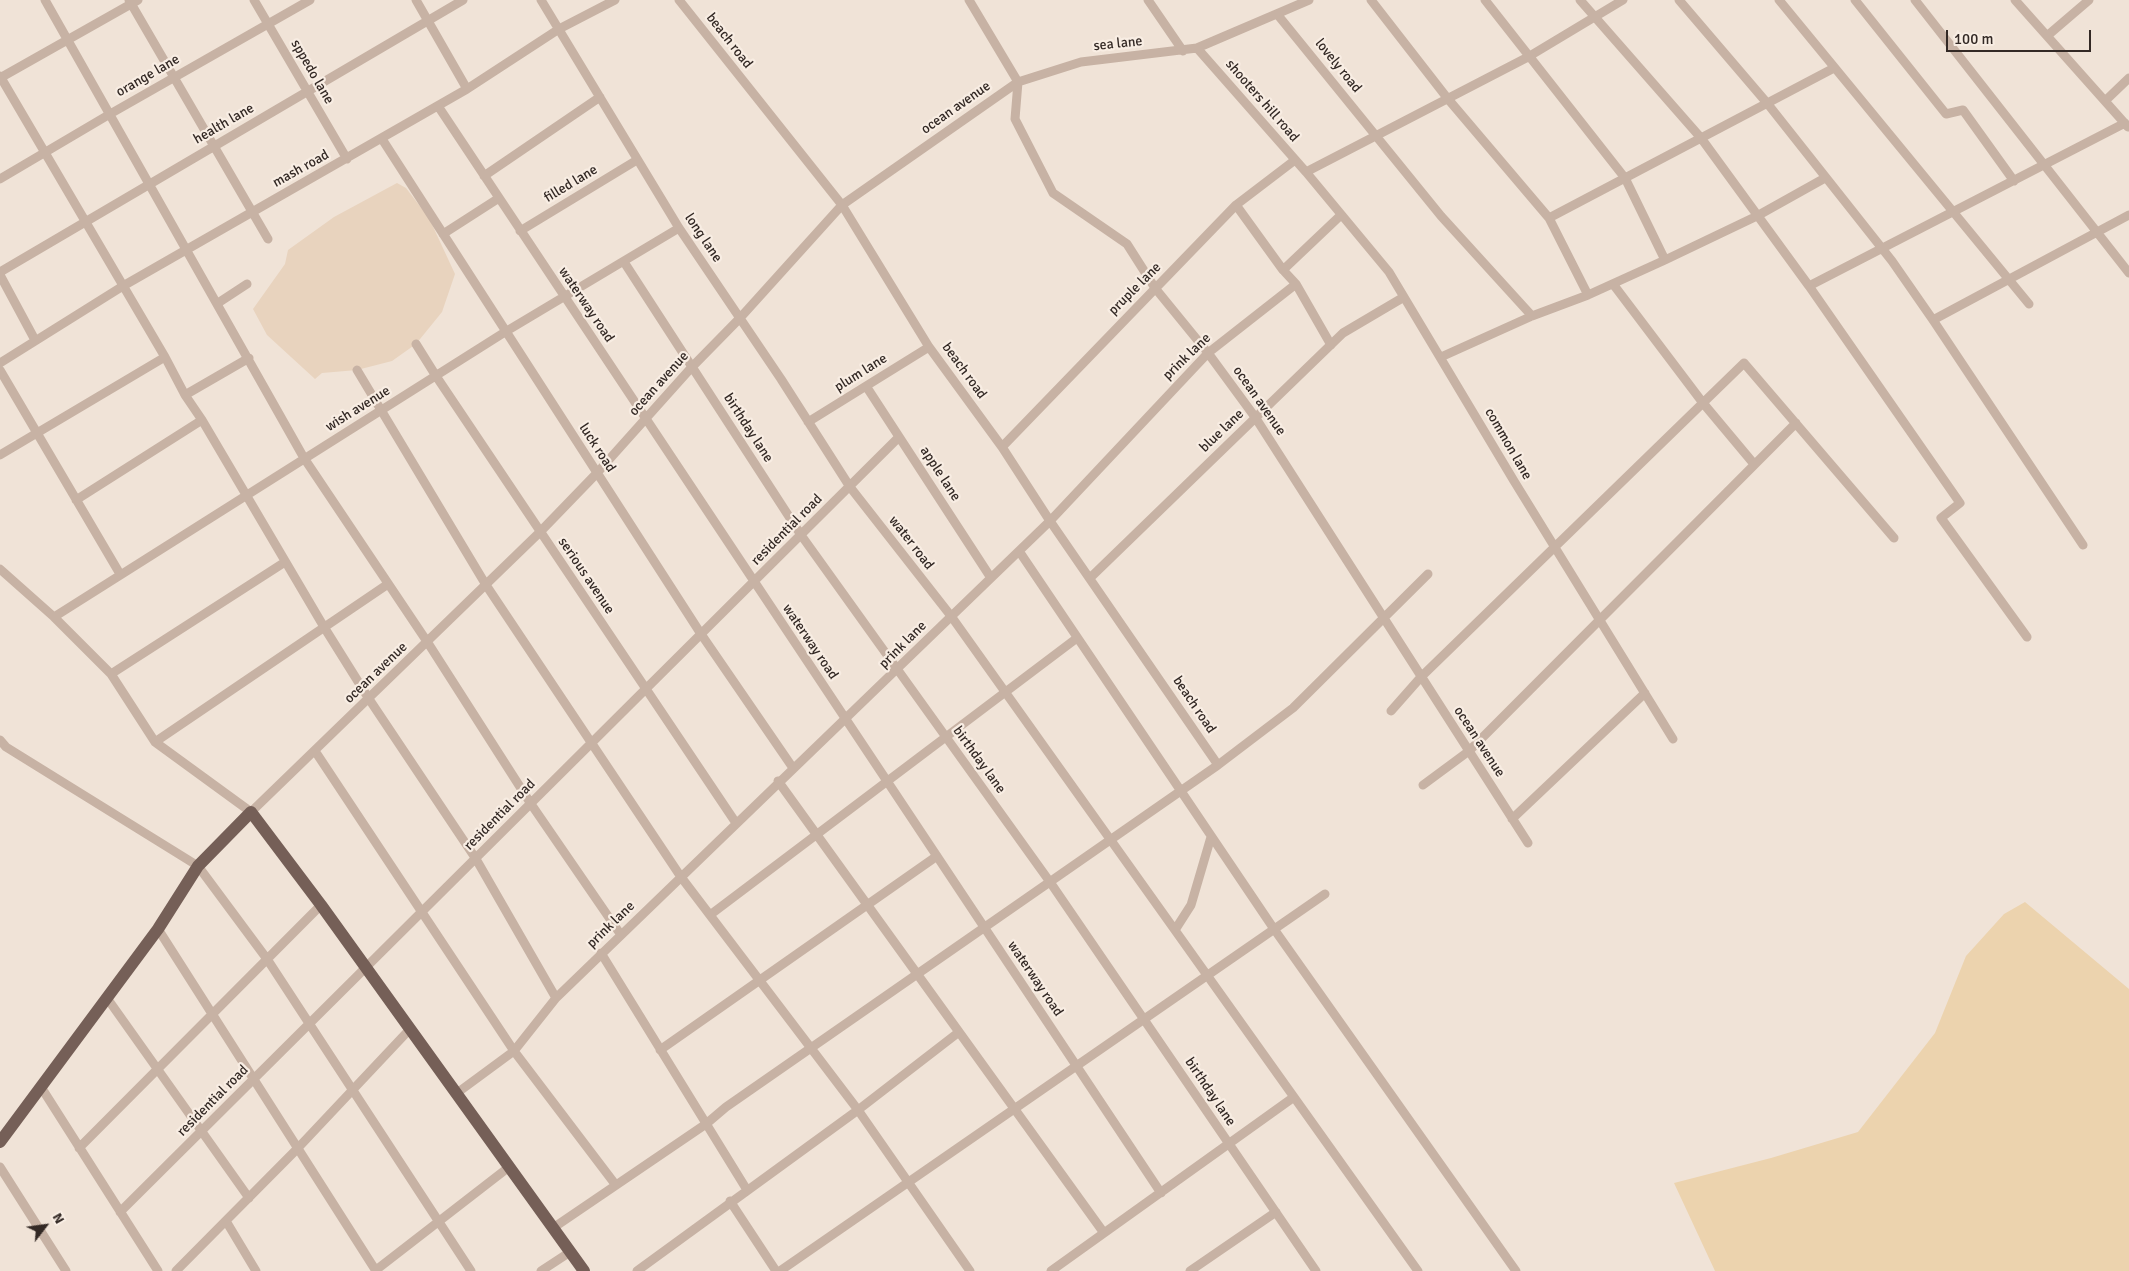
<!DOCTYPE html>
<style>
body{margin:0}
#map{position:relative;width:2129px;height:1271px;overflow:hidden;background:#f0e3d7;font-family:Signika,sans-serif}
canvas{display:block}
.north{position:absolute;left:20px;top:1201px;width:50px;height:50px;-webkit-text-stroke:4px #f8ede3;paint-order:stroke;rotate:60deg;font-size:14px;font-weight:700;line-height:20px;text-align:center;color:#332925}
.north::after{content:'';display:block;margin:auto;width:18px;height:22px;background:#332925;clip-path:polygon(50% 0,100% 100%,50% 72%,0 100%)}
.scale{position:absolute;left:1946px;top:30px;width:145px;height:22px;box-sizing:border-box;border:2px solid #332925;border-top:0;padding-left:6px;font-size:15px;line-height:18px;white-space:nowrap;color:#332925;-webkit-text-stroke:4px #f8ede3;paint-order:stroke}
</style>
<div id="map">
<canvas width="2129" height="1271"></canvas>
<div class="north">N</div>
<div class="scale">100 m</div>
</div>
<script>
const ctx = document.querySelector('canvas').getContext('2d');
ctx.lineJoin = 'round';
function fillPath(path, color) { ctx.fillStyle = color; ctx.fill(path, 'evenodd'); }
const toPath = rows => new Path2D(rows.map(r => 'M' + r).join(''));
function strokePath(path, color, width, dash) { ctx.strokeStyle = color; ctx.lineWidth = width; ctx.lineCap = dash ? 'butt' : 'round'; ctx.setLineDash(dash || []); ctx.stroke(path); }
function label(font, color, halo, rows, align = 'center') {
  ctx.font = font + ' Signika,sans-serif'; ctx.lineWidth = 4.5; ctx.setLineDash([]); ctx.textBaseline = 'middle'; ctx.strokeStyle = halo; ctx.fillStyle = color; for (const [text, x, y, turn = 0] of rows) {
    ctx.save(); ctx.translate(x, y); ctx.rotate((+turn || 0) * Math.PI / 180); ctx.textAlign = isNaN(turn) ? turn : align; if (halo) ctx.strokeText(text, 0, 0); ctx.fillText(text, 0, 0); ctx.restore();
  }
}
fillPath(toPath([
 [2025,902,2129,989,2129,1271,1715,1271,1674,1183,1771,1158,1858,1132,1935,1033,1966,956,2004,914]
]), '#ecd3ae');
fillPath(toPath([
 [397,183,406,188,429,218,455,274,442,312,416,344,392,361,357,370,322,373,315,379,267,335,253,309,285,264,288,250,334,217]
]), '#e8d3be');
strokePath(toPath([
 [45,0,304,458,428,643,531,804,621,935],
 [129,0,268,239],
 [254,0,347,159],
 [416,0,467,89],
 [541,0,679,228,781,379,850,487,951,616,1418,1271],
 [679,0,842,205,929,347,1002,447,1050,521,1218,765],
 [969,0,1018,82,1081,62,1197,48,1309,0],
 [1148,0,1183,51],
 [1371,0,1448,99,1549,218,1588,295],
 [1485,0,1625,178,1665,260],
 [1580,0,1701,138,1809,286,1960,503,1941,518,2027,637],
 [1679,0,1767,103,1892,261,1933,320,2083,545],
 [1779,0,2029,304],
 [1855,0,1946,114,1963,110,2014,181],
 [1915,0,2129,273],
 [2015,0,2128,127],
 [1277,14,1441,216,1532,316],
 [2047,36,2089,0],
 [1197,48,1306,172,1389,272,1514,481,1673,739],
 [0,76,165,357,185,395,202,420,324,627,369,699,476,859,556,998],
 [0,78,138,0],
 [2105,101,2129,78],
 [438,106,1161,1193],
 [382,139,701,634,793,768],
 [1306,172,1528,57,1623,0],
 [484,176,600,97],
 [0,179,110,114,310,0],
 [1236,205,1283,270],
 [1549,218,1834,68],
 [520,231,637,160],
 [443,234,499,198],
 [624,262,801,535,1050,882,1316,1271],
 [0,272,463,0],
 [0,275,35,340],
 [1296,284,1331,345],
 [1613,284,1703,403,1754,464],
 [1809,286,2125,123],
 [218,303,247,284],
 [1933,320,2129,215],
 [416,344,436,376,736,823],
 [1441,357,1532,316,1588,295,1665,260,1757,216,1825,178],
 [0,363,123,286,467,89,559,29,615,0],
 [0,370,120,574],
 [357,370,486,585,681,877,858,1110,970,1271],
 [866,386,991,578],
 [185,395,249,358],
 [808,422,929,347],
 [1002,447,1236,205,1295,160],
 [0,455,165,357],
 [76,500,202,420],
 [1019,551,1274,929,1516,1271],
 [0,569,54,617,111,674,155,742,251,812,540,532,597,473,691,368,740,318,842,205,1018,82,1015,119,1053,193,1127,244,1155,288,1208,353,1255,417,1528,843],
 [1090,578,1343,333,1404,297],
 [54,617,505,332,679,228],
 [111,674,285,562],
 [1391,711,1421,677,1744,363,1894,538],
 [0,740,6,747,198,866,267,959,471,1271],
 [155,742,388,584],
 [315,751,514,1051,615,1184],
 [778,781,1104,1233],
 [1423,785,1469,751,1796,423],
 [1512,819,1645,693],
 [710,915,1077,638],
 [158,929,376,1271],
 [1175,930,1191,905,1211,837],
 [601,953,747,1190],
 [107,998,249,1198],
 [660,1050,937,856],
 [41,1087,158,1271],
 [457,1093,514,1051,556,998,1050,521,1208,353,1296,284,1283,270,1341,215],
 [79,1148,321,905],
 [0,1167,66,1271],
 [730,1201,776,1271],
 [120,1212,899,437],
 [226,1221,256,1271],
 [553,1228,706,1124,726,1107,1218,765,1293,708,1428,574],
 [376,1270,509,1167],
 [176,1271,297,1149,410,1029],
 [541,1271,570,1252],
 [637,1271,858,1110,959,1032],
 [780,1271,1325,894],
 [1051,1271,1294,1097],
 [1190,1271,1276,1212]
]), '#c7b2a4', 9);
strokePath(toPath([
 [0,1142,158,929,198,866,251,812,321,905,584,1271]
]), '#755f57', 12);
label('14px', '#332925', '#f8ede3', [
 ["beach road",729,41,52],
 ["sea lane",1118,44,-6],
 ["lovely road",1338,66,51],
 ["sppedo lane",312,72,60],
 ["orange lane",148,76,-30],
 ["shooters hill road",1262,101,49],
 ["ocean avenue",956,108,-35],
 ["health lane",224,124,-30],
 ["mash road",301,169,-29],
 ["filled lane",571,184,-31],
 ["long lane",703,238,56],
 ["pruple lane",1135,289,-45],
 ["waterway road",586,305,56],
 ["prink lane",1187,357,-44],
 ["beach road",964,371,54],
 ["plum lane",861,373,-32],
 ["ocean avenue",659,384,-48],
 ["ocean avenue",1259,401,55],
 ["wish avenue",358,409,-32],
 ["birthday lane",748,428,57],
 ["blue lane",1222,431,-44],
 ["common lane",1508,444,60],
 ["luck road",597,448,57],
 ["apple lane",940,474,57],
 ["residential road",787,530,-45],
 ["water road",911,543,52],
 ["serious avenue",586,576,56],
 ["waterway road",810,642,56],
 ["prink lane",903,645,-45],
 ["ocean avenue",376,673,-44],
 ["beach road",1194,705,56],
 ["ocean avenue",1479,742,57],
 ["birthday lane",979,760,54],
 ["residential road",500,815,-45],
 ["prink lane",611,925,-44],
 ["waterway road",1035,979,56],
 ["birthday lane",1210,1092,56],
 ["residential road",213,1101,-45]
]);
</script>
